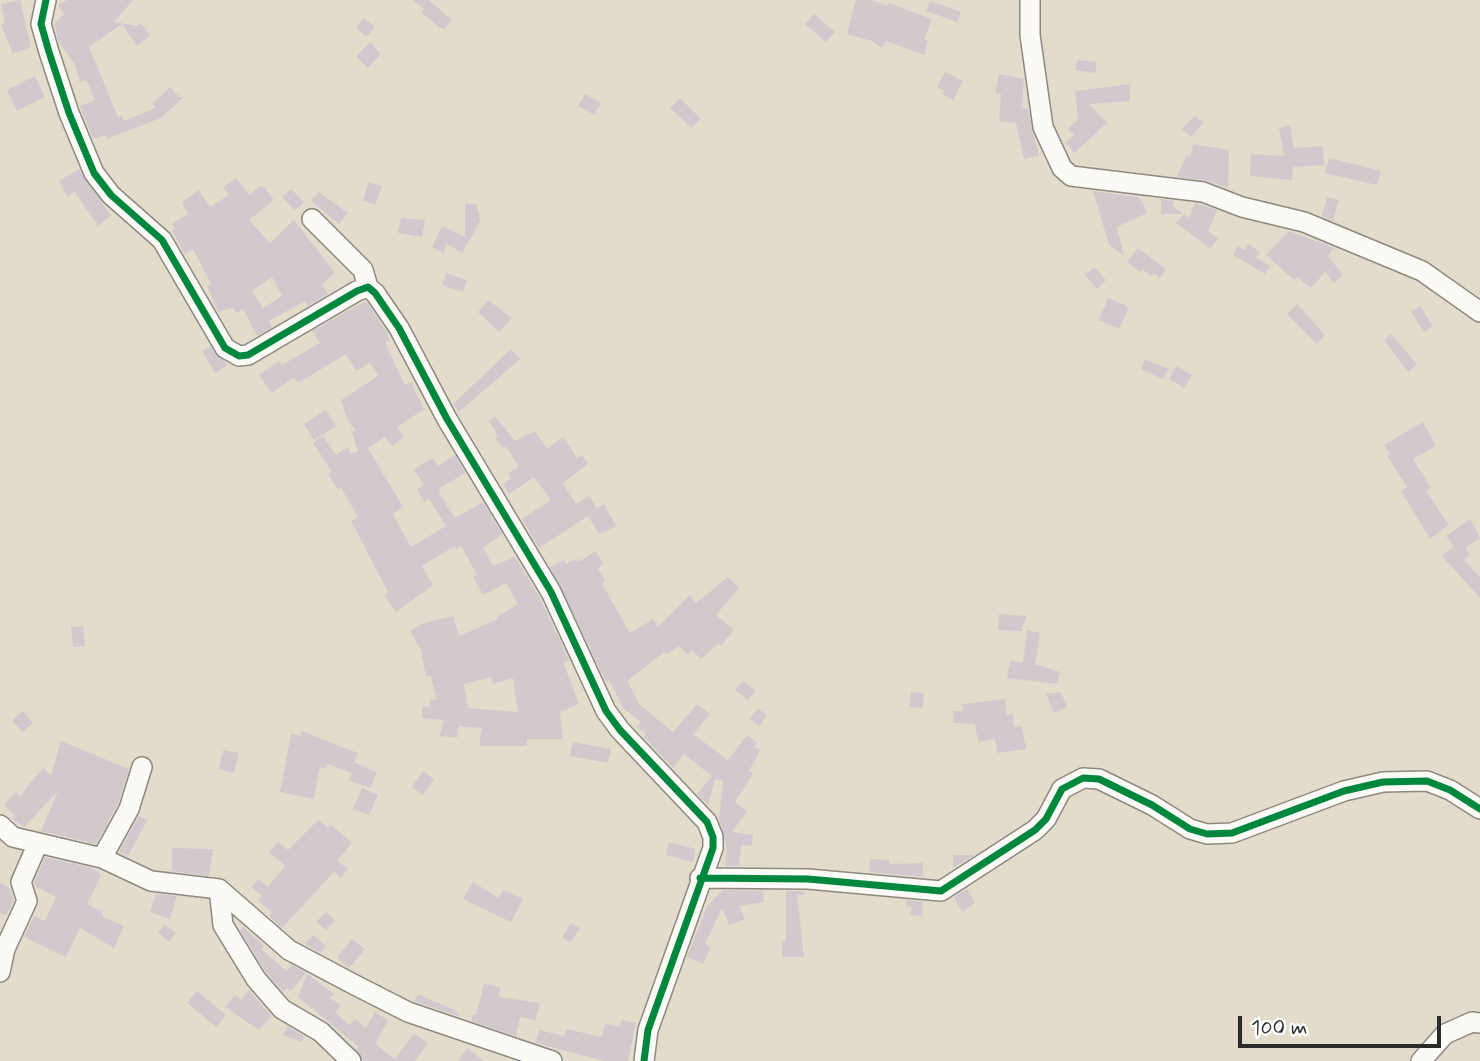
<!DOCTYPE html>
<style>
body{margin:0}
#map{position:relative;width:1480px;height:1061px;overflow:hidden;background:#e4dcca;font-family:Mynerve,sans-serif}
canvas{display:block}
.scale{position:absolute;left:1238px;top:1016px;width:203px;height:32px;box-sizing:border-box;border:4px solid #2b2b2b;border-top:0;padding-left:9px;font-size:21px;line-height:24px;white-space:nowrap;color:#2b2b2b;-webkit-text-stroke:5px #fff;paint-order:stroke}
</style>
<div id="map">
<canvas width="1480" height="1061"></canvas>
<div class="scale">100 m</div>
</div>
<script>
const ctx = document.querySelector('canvas').getContext('2d');
ctx.lineJoin = 'round';
function fillPath(path, color) { ctx.fillStyle = color; ctx.fill(path, 'evenodd'); }
const toPath = rows => new Path2D(rows.map(r => 'M' + r).join(''));
function strokePath(path, color, width, dash) { ctx.strokeStyle = color; ctx.lineWidth = width; ctx.lineCap = dash ? 'butt' : 'round'; ctx.setLineDash(dash || []); ctx.stroke(path); }
fillPath(toPath([
 [20,0,31,47,13,54,1,25,5,23,1,4],
 [67,0,133,0,114,22,137,26,141,23,150,36,137,46,122,24,89,47,118,117,122,116,124,121,156,107,152,104,170,87,179,97,184,97,161,118,107,139,106,135,93,139,80,106,95,100,86,80,80,82,75,65,59,42,54,24,64,14,58,5],
 [413,0,429,0,452,20,444,29,439,27,421,12,424,9],
 [856,0,871,0,887,6,889,3,932,19,924,40,928,41,924,55,886,41,882,48,872,41,847,34],
 [930,1,961,12,957,22,926,11],
 [814,14,835,32,826,42,805,24],
 [364,18,375,27,366,37,356,27],
 [370,42,381,54,368,68,356,56],
 [1077,60,1097,62,1095,73,1075,70],
 [945,72,963,81,953,100,942,94,944,91,937,87],
 [999,74,1024,79,1022,108,1028,109,1039,156,1024,159,1016,123,999,121,1001,94,995,93],
 [35,76,45,97,17,111,7,90],
 [1130,84,1130,101,1089,104,1107,123,1074,153,1066,142,1074,136,1068,128,1078,120,1075,88,1077,91],
 [585,94,601,103,594,115,578,106],
 [680,98,701,119,691,128,670,108],
 [1195,115,1203,123,1191,137,1182,129],
 [1290,125,1294,148,1323,146,1324,165,1293,167,1292,180,1250,176,1251,154,1284,156,1279,128],
 [1193,144,1229,150,1228,188,1205,180,1177,177,1186,156,1190,157],
 [1329,158,1381,171,1377,185,1325,173],
 [79,169,111,216,98,226,75,192,67,197,59,181],
 [236,178,249,195,262,185,274,200,249,220,270,243,294,220,335,273,322,284,328,294,308,306,305,301,269,321,272,327,257,336,243,309,237,313,233,308,218,312,207,286,211,284,193,249,185,254,172,231,175,229,172,224,188,214,182,202,199,190,210,207,229,195,223,187],
 [272,277,282,296,263,308,252,291],
 [369,182,382,187,375,205,363,200],
 [291,189,304,202,295,210,282,197],
 [1093,191,1138,197,1142,202,1147,213,1117,227,1124,256,1109,245],
 [319,192,348,213,339,224,311,201],
 [1327,197,1339,200,1333,221,1322,216],
 [1161,199,1173,201,1173,206,1183,214,1161,214],
 [1195,203,1217,210,1208,231,1218,239,1210,248,1176,223,1184,214,1189,218],
 [465,204,477,204,480,221,462,253,447,244,443,253,432,247,442,226,465,237],
 [401,218,425,220,422,237,398,233],
 [1289,231,1334,248,1328,256,1343,275,1334,283,1325,272,1311,288,1297,277,1294,280,1266,255],
 [1248,244,1260,252,1256,257,1270,266,1265,274,1233,255,1238,246,1245,250],
 [1138,248,1166,269,1160,278,1154,273,1151,276,1142,269,1140,272,1127,262],
 [1094,267,1106,280,1097,289,1085,275],
 [446,273,467,280,463,292,442,285],
 [1108,298,1129,307,1119,329,1099,320],
 [488,300,512,318,499,332,478,312],
 [366,301,387,332,389,341,385,343,405,385,411,382,424,409,397,427,404,437,392,446,385,437,368,448,403,507,393,514,411,547,446,526,429,499,424,502,417,489,424,485,414,469,433,458,438,466,455,455,465,473,440,488,439,493,455,518,483,502,502,534,483,548,493,566,515,557,540,598,569,660,563,662,579,704,560,712,563,739,527,739,527,746,479,746,482,728,458,726,457,738,440,736,443,720,422,718,423,706,430,707,430,699,436,700,431,676,426,677,421,650,410,631,424,623,453,616,459,636,498,619,497,617,518,604,506,583,483,595,473,576,477,575,461,546,456,549,455,546,422,566,433,585,396,612,384,595,388,592,351,521,358,517,341,488,338,490,328,474,332,472,313,443,323,436,336,455,348,447,351,454,358,451,351,430,356,431,347,419,341,400,378,376,370,363,356,371,346,354,298,383,294,377,272,393,259,375,279,361,282,365,320,343,312,331],
 [491,677,493,684,513,678,518,712,468,708,464,684],
 [1297,304,1325,335,1317,344,1287,314],
 [1420,306,1433,326,1424,332,1411,312],
 [1391,334,1417,364,1408,372,1384,340],
 [210,347,228,365,215,373,202,351],
 [511,349,520,359,459,412,453,404],
 [1145,359,1169,369,1162,379,1141,369],
 [1176,366,1192,375,1184,388,1169,379],
 [326,410,336,426,314,440,304,424],
 [495,416,515,441,535,431,547,449,563,437,577,458,582,455,588,464,563,483,576,504,589,496,597,508,604,504,616,526,599,534,588,516,539,548,522,519,551,500,534,477,509,494,503,484,511,479,508,474,519,466,505,446,503,448,495,438,498,436,489,421],
 [1423,422,1436,446,1413,459,1431,488,1426,491,1449,525,1430,539,1401,491,1407,487,1387,456,1390,454,1384,445],
 [1470,519,1480,538,1465,548,1470,555,1464,560,1480,577,1480,598,1442,556,1454,546,1446,536],
 [596,551,603,564,598,568,605,581,602,584,630,633,653,619,658,627,690,595,696,603,728,577,739,588,716,615,734,630,721,646,718,644,701,659,692,650,688,655,679,646,666,655,664,652,627,681,639,704,673,732,697,704,710,714,693,734,728,760,747,735,757,743,754,747,760,750,749,771,753,773,735,802,747,811,732,832,753,835,752,846,741,845,739,866,725,866,727,851,719,820,723,781,715,779,708,805,697,794,712,776,684,754,673,768,644,737,646,734,637,727,641,722,624,709,609,680,606,682,550,567,564,560,566,564,576,559,578,562],
 [999,614,1026,616,1022,631,998,630],
 [83,626,85,646,73,647,71,627],
 [1027,630,1040,633,1035,664,1060,672,1057,684,1007,678,1010,661,1023,662],
 [743,681,756,691,748,700,735,690],
 [911,692,924,693,923,708,909,707],
 [1061,692,1067,707,1054,713,1046,694],
 [1005,699,1007,715,1013,714,1014,727,1022,726,1026,749,997,753,995,739,978,742,975,724,954,723,953,711,963,711,962,704],
 [758,708,767,716,759,726,750,719],
 [23,711,33,723,22,732,12,720],
 [302,731,358,753,354,762,377,772,370,788,349,780,352,773,327,764,325,769,320,767,314,799,280,792,291,734,300,736],
 [61,741,129,769,118,804,96,844,41,831,58,791,24,827,12,819,15,816,4,805,16,792,20,796,43,768,51,776],
 [573,742,611,749,608,763,570,756],
 [223,750,239,753,234,773,219,769],
 [423,771,434,779,423,795,412,787],
 [362,788,378,795,369,815,353,809],
 [139,816,147,820,128,856,119,852],
 [318,820,328,828,330,824,352,843,337,861,348,869,341,878,334,872,282,928,269,916,272,912,258,901,262,896,251,887,258,879,268,887,285,866,269,852,278,842,288,850],
 [669,842,696,849,693,862,666,855],
 [172,848,213,849,209,876,163,870,172,871],
 [953,855,973,855,973,856,953,868],
 [45,857,92,868,101,875,87,904,103,912,102,916,124,926,114,948,80,928,66,957,24,937,34,916,45,921,56,897,36,887,34,883],
 [870,859,889,860,889,864,923,863,923,876,926,877,869,872],
 [473,882,499,898,503,890,523,899,511,922,463,899],
 [0,883,10,888,14,900,6,916,0,913],
 [967,889,975,903,962,912,954,897],
 [723,890,763,891,764,902,739,906,745,919,729,925,722,908,705,944,711,947,703,964,687,957,707,906],
 [786,891,803,891,804,895,797,895,804,957,782,957,782,941,786,941],
 [156,894,177,896,170,919,150,912],
 [907,900,923,902,922,916,910,915,912,907,906,906],
 [326,912,335,920,326,930,316,922],
 [571,923,580,928,570,943,562,937],
 [165,924,176,933,169,942,158,933],
 [243,927,264,946,261,949,287,971,292,965,306,973,291,991,287,988,283,992,266,972,240,930],
 [313,935,326,946,320,953,305,944],
 [352,939,365,949,349,968,337,958],
 [307,974,334,994,330,998,341,1005,335,1013,350,1025,355,1019,366,1028,375,1012,388,1020,375,1044,395,1059,414,1033,428,1043,415,1061,363,1061,356,1049,359,1047,298,997],
 [484,984,501,987,498,997,540,1003,536,1020,520,1017,516,1036,471,1021,473,1015,476,1015],
 [249,990,271,1016,259,1030,225,1007,235,995,241,1000],
 [197,991,226,1015,216,1027,187,1003],
 [418,994,454,1010,461,1017,414,1001],
 [621,1020,636,1023,628,1061,604,1061,536,1043,539,1030,564,1036,566,1029,602,1037,605,1024,620,1027],
 [287,1026,304,1036,302,1042,283,1035],
 [467,1048,484,1061,458,1061]
]), '#d2c9cf');
const minor = toPath([
 [46,0,41,24,49,52,69,113,94,173,111,195,162,240,225,348,239,356,248,355,357,291,368,287,375,293,399,328,447,419,551,592,606,711,620,730,707,822,713,837,713,848,648,1030,644,1061],
 [1030,0,1030,35,1043,127,1062,168,1071,176,1203,192,1242,207,1304,222,1422,271,1480,312],
 [312,219,363,270,368,287],
 [0,825,13,837,102,858,151,881,219,889,289,950,353,984,408,1012,552,1061],
 [102,858,129,809,142,767],
 [700,878,808,879,941,891,1035,830,1046,819,1062,789,1083,778,1099,779,1152,805,1190,829,1207,834,1232,833,1344,791,1383,782,1427,781,1450,790,1480,809],
 [219,889,223,925,256,979,282,1009,321,1032,351,1061],
 [0,972,5,949,27,901,21,882,38,843],
 [1421,1061,1445,1034,1472,1022,1480,1023]
]);
strokePath(minor, '#8d8980', 22);
strokePath(minor, '#fbfaf7', 19);
strokePath(toPath([
 [46,0,41,24,49,52,69,113,94,173,111,195,162,240,225,348,239,356,248,355,357,291,368,287,375,293,399,328,447,419,551,592,606,711,620,730,707,822,713,837,713,848,648,1030,644,1061],
 [700,878,808,879,941,891,1035,830,1046,819,1062,789,1083,778,1099,779,1152,805,1190,829,1207,834,1232,833,1344,791,1383,782,1427,781,1450,790,1480,809]
]), '#00873e', 7);
</script>
